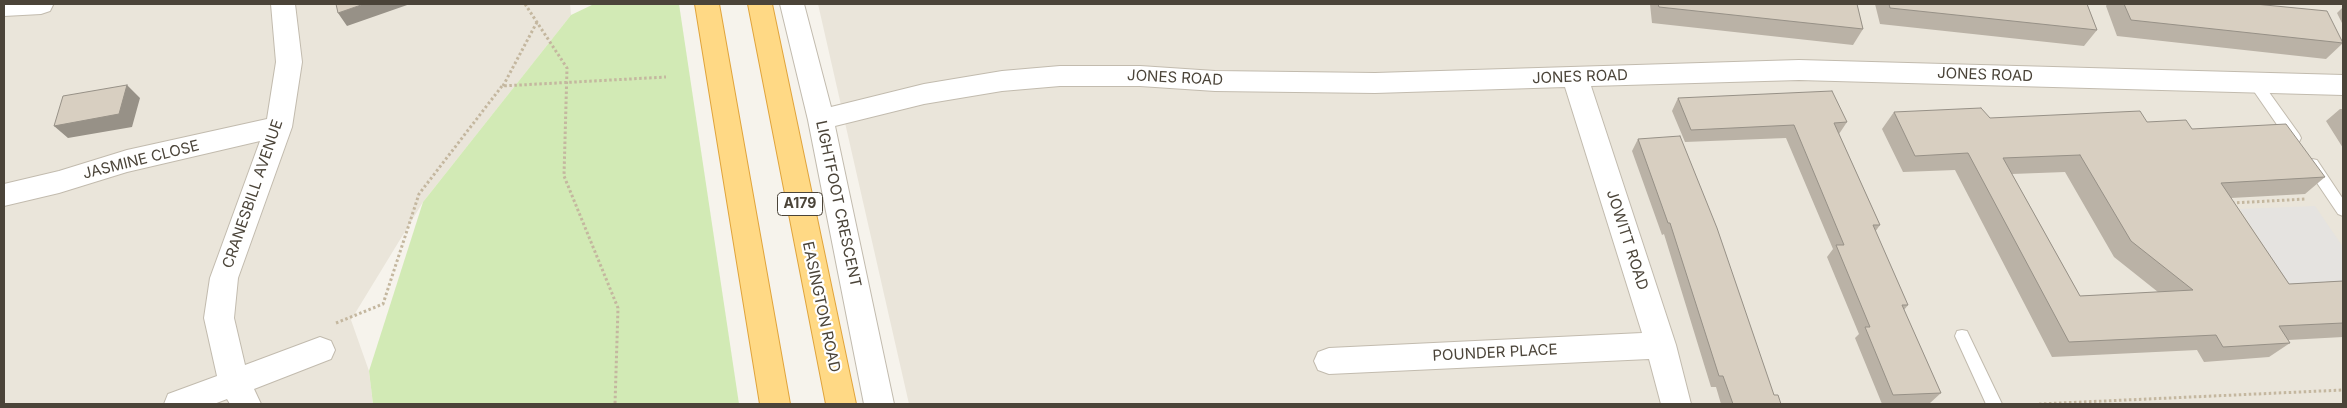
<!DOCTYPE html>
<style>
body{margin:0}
#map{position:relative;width:2347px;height:408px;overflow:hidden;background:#f6f3ec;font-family:Inter,sans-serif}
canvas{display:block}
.frame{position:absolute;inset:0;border:5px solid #4b4439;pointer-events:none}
</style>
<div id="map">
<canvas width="2347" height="408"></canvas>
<div class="frame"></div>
</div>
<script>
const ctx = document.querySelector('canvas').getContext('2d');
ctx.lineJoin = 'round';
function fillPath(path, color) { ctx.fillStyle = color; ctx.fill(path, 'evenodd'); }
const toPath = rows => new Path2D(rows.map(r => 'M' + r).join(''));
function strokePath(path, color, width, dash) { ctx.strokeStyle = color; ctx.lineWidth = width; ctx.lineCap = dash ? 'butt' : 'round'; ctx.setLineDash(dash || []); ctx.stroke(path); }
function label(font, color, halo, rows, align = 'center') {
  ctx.font = font + ' Inter,sans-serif'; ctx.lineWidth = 4.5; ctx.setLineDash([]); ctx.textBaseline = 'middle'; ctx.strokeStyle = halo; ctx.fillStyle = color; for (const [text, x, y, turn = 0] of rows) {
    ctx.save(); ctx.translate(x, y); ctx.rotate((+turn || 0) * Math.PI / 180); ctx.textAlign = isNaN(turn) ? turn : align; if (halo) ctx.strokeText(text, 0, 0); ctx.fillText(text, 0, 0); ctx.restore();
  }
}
fillPath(toPath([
 [4,4,570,4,571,15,423,202,351,320,369,371,373,404,4,404],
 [818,4,2343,4,2343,404,909,404]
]), '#eae5da');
fillPath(toPath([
 [594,4,679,4,739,404,373,404,369,371,423,202,571,15]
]), '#d2eab5');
fillPath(toPath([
 [2315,206,2343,247,2343,296,2298,298,2240,209]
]), '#e5e3e0');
const service = toPath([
 [2256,79,2261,81,2299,134,2301,138,2299,142,2289,142,2251,87,2250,84,2256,79],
 [2312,159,2317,160,2343,199,2343,216,2338,214,2307,168,2305,164,2307,160,2312,159],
 [1962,330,1967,331,2002,404,1986,404,1955,336,1957,331,1962,330]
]);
const minor = toPath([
 [4,4,53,4,53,5,50,11,41,14,4,16,4,4],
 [271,4,295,4,302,62,292,127,238,278,234,318,245,365,320,337,331,341,335,350,331,359,254,389,261,404,230,404,227,399,214,404,164,404,168,394,217,376,204,318,210,278,260,141,127,172,59,193,4,206,4,184,59,171,127,150,267,119,276,62,271,4],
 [780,4,804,4,831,107,924,84,1002,71,1060,66,1140,66,1215,71,1375,73,1799,60,2343,75,2343,95,1799,80,1591,86,1676,345,1691,404,1661,404,1649,359,1329,374,1318,370,1314,361,1318,352,1329,348,1642,333,1565,87,1375,93,1215,91,1140,86,1060,86,1002,91,924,104,835,126,894,404,864,404,808,120,780,4]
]);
const trunk = toPath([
 [695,4,719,4,790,404,760,404,695,4],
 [748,4,772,4,856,404,826,404,748,4]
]);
strokePath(service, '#c2bbae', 2);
strokePath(minor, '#c2bbae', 2);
strokePath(trunk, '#e0a43c', 2);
strokePath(toPath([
 [525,4,567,68,564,176,618,308,615,404],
 [503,86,537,22],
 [2232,203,2306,199],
 [336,323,383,304,419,194,502,86,666,77],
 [2039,404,2343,390]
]), '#c4b79f', 3, [2.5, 2.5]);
fillPath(service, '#fff');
fillPath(minor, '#fff');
fillPath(trunk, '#ffd985');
fillPath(toPath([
 [1650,4,1857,4,1863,29,1853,45,1652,23],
 [1875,4,2087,4,2097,30,2084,46,1880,24],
 [2107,4,2124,4,2343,43,2326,59,2117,36,2106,6],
 [2343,7,2343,25,2337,13],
 [1678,98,1847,122,1839,134,1880,225,1875,232,1908,305,1904,310,1941,393,1930,403,1882,404,1855,338,1859,334,1827,257,1833,249,1786,138,1685,142,1672,111],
 [2340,109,2343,109,2343,148,2326,121],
 [1894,112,1990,118,2147,122,2192,129,2325,177,2305,194,2231,198,2289,284,2343,281,2343,337,2288,340,2290,343,2269,357,2204,362,2197,350,2052,357,1955,170,1903,172,1882,129],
 [2065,172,2114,257,2158,292,2080,296,2012,174],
 [1638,139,1774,395,1781,404,1721,404,1716,387,1711,387,1664,234,1662,235,1632,151]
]), '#bab2a6');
fillPath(toPath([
 [364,4,410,4,347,26,338,13],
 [127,85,140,98,132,127,68,138,54,126]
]), '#979187');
const building = toPath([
 [336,4,364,4,338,13,336,4],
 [1658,4,1857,4,1863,29,1659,7,1658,4],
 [1889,4,2087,4,2097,30,1890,8,1889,4],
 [2124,4,2255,4,2327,11,2343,43,2131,20,2124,4],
 [127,85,119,114,54,126,63,96,127,85],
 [1832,91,1847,122,1834,123,1880,225,1873,225,1908,305,1902,305,1941,393,1893,395,1865,327,1870,327,1836,245,1844,245,1794,125,1691,130,1678,98,1832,91],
 [1981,108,1990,118,2140,111,2147,122,2186,120,2192,129,2286,124,2325,177,2221,183,2289,284,2343,281,2343,323,2279,326,2290,343,2223,347,2216,335,2069,342,1968,153,1915,156,1894,112,1981,108],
 [2080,155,2131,241,2193,290,2080,296,2003,158,2080,155],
 [1680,136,1717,228,1774,395,1778,395,1781,404,1733,404,1723,376,1719,376,1670,223,1668,223,1638,139,1680,136]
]);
fillPath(building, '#d8cfc1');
strokePath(building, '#979187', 1);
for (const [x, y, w] of [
 [800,204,45]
]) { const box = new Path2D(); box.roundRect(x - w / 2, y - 11.5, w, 23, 4); ctx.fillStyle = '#fff'; ctx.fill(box); strokePath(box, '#4b4439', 1); }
label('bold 14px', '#4b4439', null, [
 ["A179",800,204]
]);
label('15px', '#4b4439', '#fff', [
 ["JONES ROAD",1985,75,2],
 ["JONES ROAD",1580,77,-2],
 ["JONES ROAD",1175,78,3],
 ["JASMINE CLOSE",141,160,-14],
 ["CRANESBILL AVENUE",253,194,-71],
 ["LIGHTFOOT CRESCENT",838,204,78],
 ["JOWITT ROAD",1627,240,72],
 ["EASINGTON ROAD",821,307,78],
 ["POUNDER PLACE",1495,353,-3]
]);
</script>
